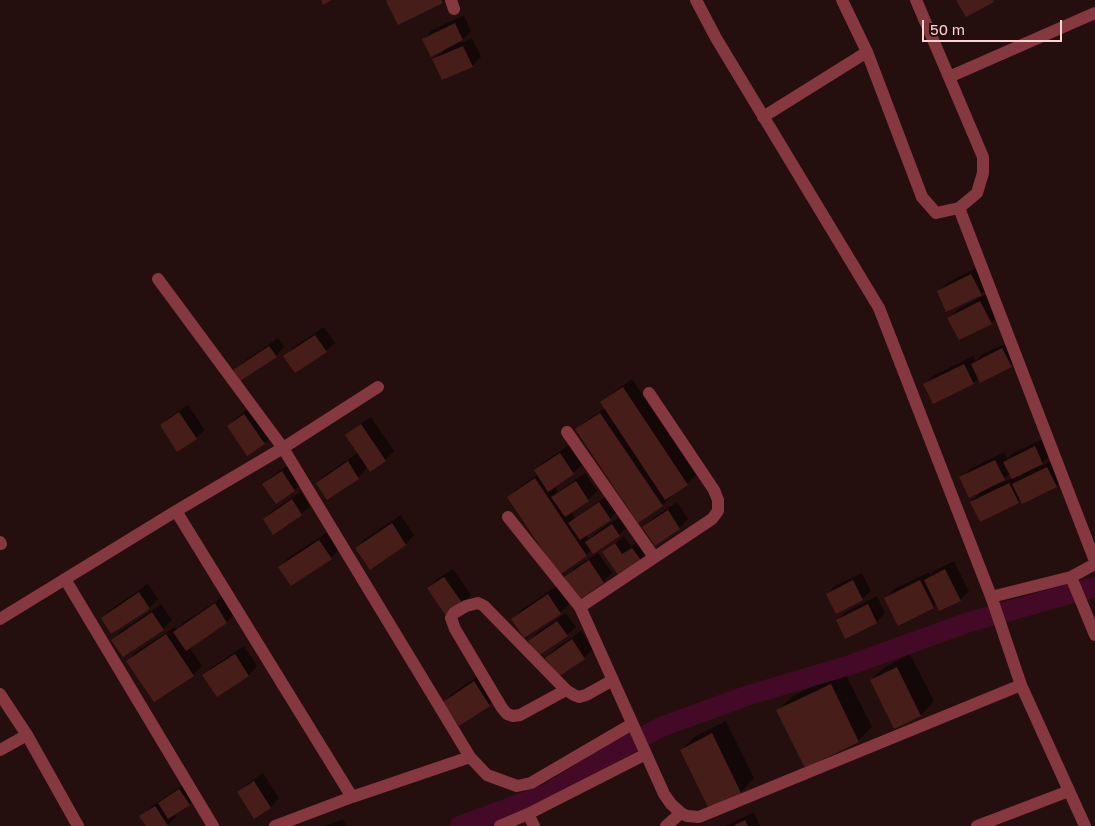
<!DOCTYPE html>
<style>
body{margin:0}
#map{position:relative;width:1095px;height:826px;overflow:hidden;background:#250f0e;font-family:"Golos Text",sans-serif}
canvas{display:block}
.scale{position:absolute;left:922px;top:20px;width:140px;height:22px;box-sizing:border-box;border:2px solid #ffd3d3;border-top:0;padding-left:6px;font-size:15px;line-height:18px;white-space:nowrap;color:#ffd3d3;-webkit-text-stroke:4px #250f0e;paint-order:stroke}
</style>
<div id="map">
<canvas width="1095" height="826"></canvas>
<div class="scale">50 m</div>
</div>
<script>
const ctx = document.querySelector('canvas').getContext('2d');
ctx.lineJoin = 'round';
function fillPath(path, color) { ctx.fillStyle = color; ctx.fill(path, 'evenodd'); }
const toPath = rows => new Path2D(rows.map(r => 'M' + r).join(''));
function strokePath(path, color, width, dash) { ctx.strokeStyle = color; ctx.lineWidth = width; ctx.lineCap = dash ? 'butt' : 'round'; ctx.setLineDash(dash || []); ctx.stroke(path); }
fillPath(toPath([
 [464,15,471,31,459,44,472,38,481,57,472,66,434,60,445,49,424,39,432,30],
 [980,266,990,285,981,294,938,292,947,283],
 [989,293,1000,315,991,323,949,318,958,309],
 [324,327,335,343,326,351,285,356,294,347],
 [278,338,284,347,276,356,235,371,243,362],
 [1011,341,1020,358,1011,366,979,377,974,383,933,403,924,385,933,376,973,356,976,361,981,355],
 [632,379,696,475,687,484,670,495,671,497,662,505,577,429,586,421,605,408,602,402,611,394],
 [188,405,205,430,196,438,161,426,170,417],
 [253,406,273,435,264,443,228,426,237,417],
 [371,417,394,451,385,460,368,467,358,478,317,483,326,474,359,452,347,435,356,427],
 [1043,439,1051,454,1039,467,1056,459,1065,477,1056,486,1021,499,1018,502,971,502,983,490,961,478,970,469,1004,452,1007,459,1013,453],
 [1026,471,1019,478,1018,475],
 [1010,473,1013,478,1001,483,1000,483],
 [569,445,582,465,573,473,554,486,558,492,585,473,597,491,588,500,571,512,575,518,608,495,618,510,610,519,586,535,589,539,595,533,621,516,628,526,619,535,594,552,592,549,586,555,508,497,517,489,538,474,535,471,544,462],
 [291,463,303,482,294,490,264,485,272,476],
 [301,492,310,506,301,514,264,519,273,510],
 [677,502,688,519,680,528,655,545,643,528,652,519],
 [401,515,414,535,406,544,370,568,356,548,365,539],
 [328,532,339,549,331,558,279,567,288,558],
 [624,536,631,546,641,540,649,551,640,559,604,552],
 [598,553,612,573,603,582,566,577,574,568],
 [954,561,969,591,960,600,937,603,933,607,886,598,894,589,929,572,930,575,934,571],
 [453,569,471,595,462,603,428,588,437,579],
 [862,573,871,591,862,599,827,594,836,585],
 [148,584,158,599,149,608,102,618,111,609],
 [557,586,569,604,560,613,513,619,521,610],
 [224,596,235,613,227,622,189,647,202,666,193,675,128,661,136,652,175,627,177,629,183,623],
 [877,596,885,613,877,622,846,637,837,620,846,612],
 [161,604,172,620,163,629,113,640,121,631],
 [566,613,576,627,567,635,530,641,538,632],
 [581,631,593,649,584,658,558,675,546,658,555,649],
 [244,646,257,666,249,675,217,696,204,675,212,667],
 [910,654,934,701,921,715,894,728,871,680,885,667],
 [844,671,872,727,858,741,805,767,778,711,791,697],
 [483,673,498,696,489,705,460,725,444,702,453,693],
 [726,721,754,778,741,792,709,807,681,750,694,737],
 [263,773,279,798,271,807,255,817,238,793,247,784],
 [188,781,198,795,189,804,174,814,176,817,167,826,147,826,141,816,150,808],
 [754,812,760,826,726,826],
 [343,819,346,826,325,826]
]), '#0007');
strokePath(toPath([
 [460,826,549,793,614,752,661,727,749,695,850,665,969,622,1095,587]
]), '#440926', 20);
fillPath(toPath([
 [321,0,332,0,323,5],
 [388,0,441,0,443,3,398,25,386,1],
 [956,0,993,0,994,2,966,17],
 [455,23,463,40,431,57,422,39],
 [463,46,473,67,442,80,432,59],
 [971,274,982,295,946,312,937,291],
 [980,301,992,324,959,340,947,318],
 [315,335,327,352,295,373,283,356],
 [269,346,277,357,240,381,233,370],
 [1002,348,1012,367,980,383,971,364],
 [964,364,974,384,933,404,923,384],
 [623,387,688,485,665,500,600,402],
 [179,412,197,439,177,452,160,425],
 [600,413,663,506,638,523,575,429],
 [244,414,265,444,247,456,227,426],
 [361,424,386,461,370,472,345,435],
 [1035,446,1043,464,1012,479,1003,462],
 [560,453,574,474,548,492,534,470],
 [995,460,1005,480,969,498,959,477],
 [348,461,359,479,327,500,316,483],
 [1047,467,1057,487,1022,504,1012,484],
 [282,471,295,491,276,504,262,484],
 [535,478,587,556,559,575,507,497],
 [576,481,589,501,565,517,551,497],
 [1009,483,1019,503,980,522,970,502],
 [292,499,302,515,273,535,263,519],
 [599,502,611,520,580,540,568,523],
 [668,510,680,529,655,546,642,527],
 [392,523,406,545,370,570,355,548],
 [612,524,620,536,593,554,585,542],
 [319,540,332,559,291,586,278,567],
 [615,543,622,554,632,548,641,560,618,575,602,552],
 [589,560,604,583,579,600,564,577],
 [945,569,961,601,939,611,924,580],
 [444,577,463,604,446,616,427,588],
 [853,580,863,600,836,614,826,594],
 [920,580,934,608,898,626,884,598],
 [139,592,150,609,111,634,101,618],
 [548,594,561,614,524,638,511,619],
 [215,603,227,623,186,651,173,632],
 [868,604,877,623,845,639,836,620],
 [152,612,164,630,123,657,111,640],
 [557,621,568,636,538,656,528,641],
 [166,634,194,676,154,702,126,661],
 [572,639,585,659,558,677,545,658],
 [235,654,249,676,217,697,202,675],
 [897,667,921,716,894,729,870,680],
 [474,681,490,706,459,726,443,702],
 [831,684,859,742,805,768,776,710],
 [712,733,741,793,709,809,680,750],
 [254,781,271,808,254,819,237,792],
 [179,789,190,805,168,819,158,803],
 [155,806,168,826,146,826,139,816],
 [745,820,748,826,733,826]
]), '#471d1a');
strokePath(toPath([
 [451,0,454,9],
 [696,0,716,38,879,308,992,599,1021,685,1085,826],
 [842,0,867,52,922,197,936,213,959,208],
 [916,0,949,77],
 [1095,13,949,77,983,157,983,173,977,193,959,208,1095,561],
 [763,117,867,52],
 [158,279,283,448,378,387],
 [567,432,654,557],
 [176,511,352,797],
 [508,517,580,607,664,794,671,804,681,813,687,816,699,817,1021,685],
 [0,542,1,544],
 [1071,577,1095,635],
 [65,579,213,826],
 [991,597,1071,577,1095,564],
 [580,607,712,519,718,511,718,500,714,490,649,393],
 [0,619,176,511,283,448,470,757,352,797,275,826],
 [566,690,520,715,513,716,507,714,502,708,455,629,451,618,454,613,466,606,478,603,484,606,566,690,574,695,579,697,586,695,613,680],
 [0,694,27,735,78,826],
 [0,750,27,735],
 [470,757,487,775,517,786,531,783,632,724],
 [528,814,534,826],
 [500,826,528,814,646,754],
 [666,826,681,813],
 [977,826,1069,791]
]), '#85383f', 12);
</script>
